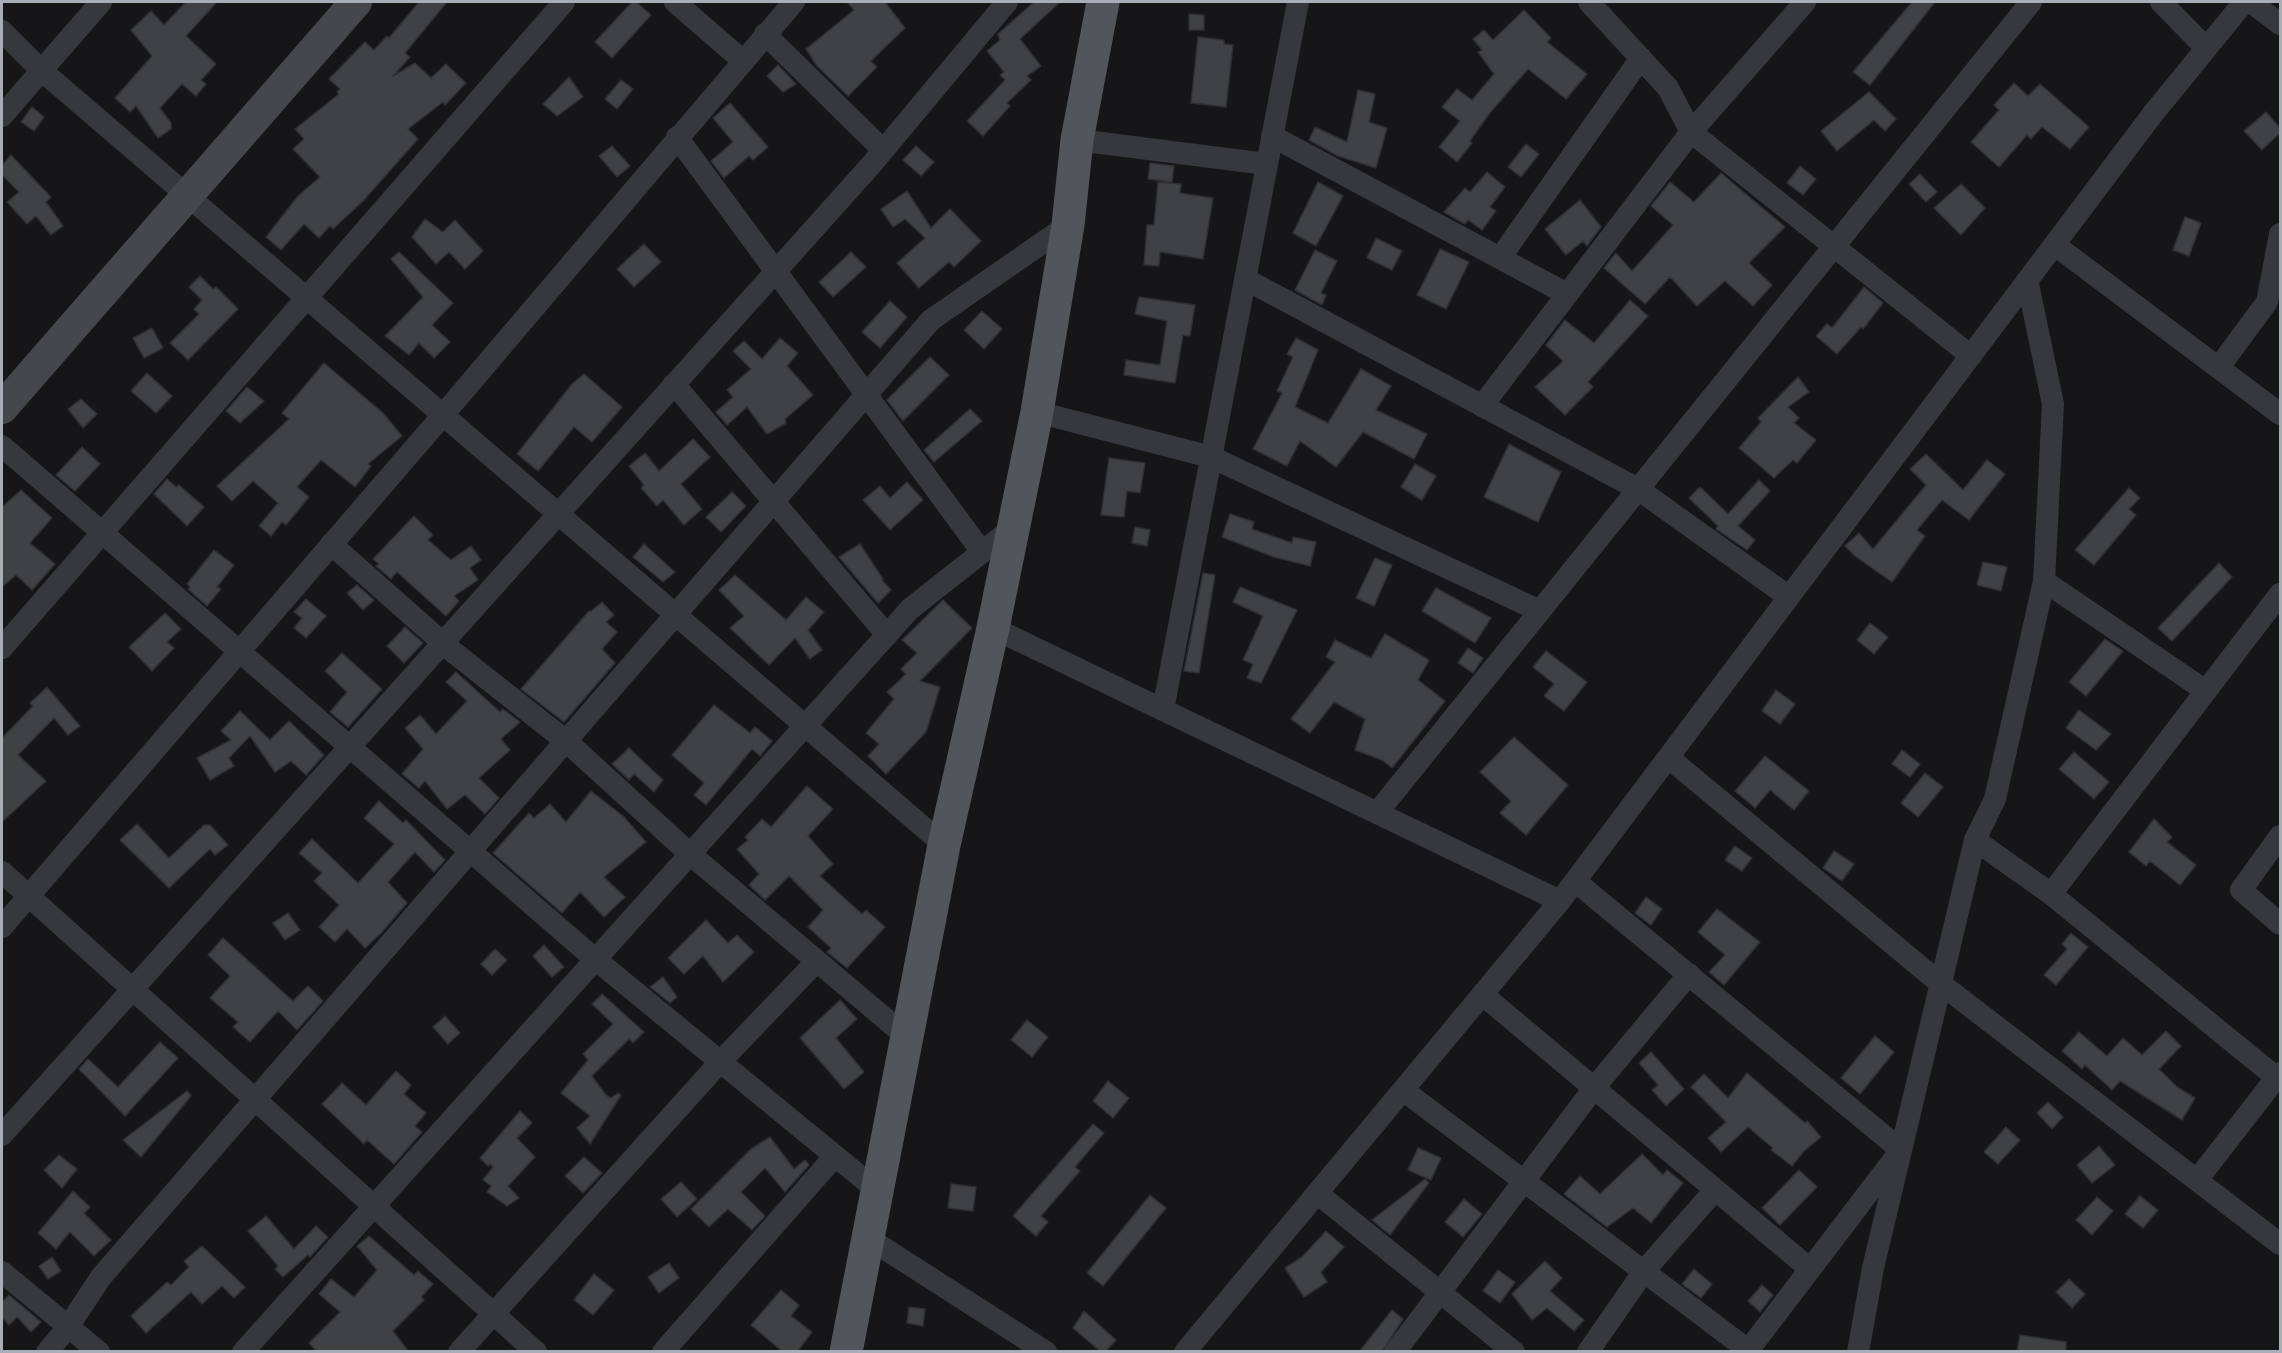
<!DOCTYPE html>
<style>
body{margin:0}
#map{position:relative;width:2282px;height:1353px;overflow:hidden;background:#161618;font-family:"Fira Sans Condensed",sans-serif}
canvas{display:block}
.frame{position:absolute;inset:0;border:3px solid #a8adb8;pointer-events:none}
</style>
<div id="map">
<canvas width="2282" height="1353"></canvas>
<div class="frame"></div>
</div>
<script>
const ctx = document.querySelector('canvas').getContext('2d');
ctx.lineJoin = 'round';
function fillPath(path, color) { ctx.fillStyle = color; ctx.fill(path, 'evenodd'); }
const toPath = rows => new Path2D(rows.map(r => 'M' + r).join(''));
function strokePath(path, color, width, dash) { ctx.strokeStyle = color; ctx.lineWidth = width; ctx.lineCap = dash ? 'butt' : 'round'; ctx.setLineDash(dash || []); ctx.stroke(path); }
const building = toPath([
 [186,2,217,2,186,36,216,64,201,80,206,84,196,96,182,84,160,108,171,123,171,129,158,138,136,106,130,112,115,98,152,56,131,30,151,11,164,25,186,2],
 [419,2,447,2,405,53,410,57,393,76,415,63,431,78,446,64,466,83,445,105,443,102,408,129,418,139,363,201,333,229,330,226,319,238,304,224,281,250,266,237,298,196,320,177,293,149,304,139,295,129,339,94,337,92,340,89,329,79,365,42,374,50,387,36,389,38,419,2],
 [632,2,636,2,651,15,612,58,595,42,632,2],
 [847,2,885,2,905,28,871,61,877,67,848,96,817,66,806,49,854,10,847,2],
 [1034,2,1060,2,1020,39,1041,66,1027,76,1031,80,1007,103,1010,106,983,136,967,121,1005,80,1000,75,1004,72,987,51,1000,40,998,34,1034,2],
 [1912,2,1935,2,1870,85,1853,72,1912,2],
 [1524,10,1551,38,1547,42,1587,74,1566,99,1528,69,1489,114,1470,141,1472,143,1457,162,1439,147,1460,121,1442,107,1457,89,1472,100,1494,74,1478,52,1482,50,1473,39,1484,30,1493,40,1524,10],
 [1189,14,1204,15,1204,30,1189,30,1189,14],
 [1198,37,1224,40,1224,44,1233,45,1226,107,1191,103,1198,37],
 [778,65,796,84,783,92,767,76,778,65],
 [569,77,583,97,557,116,543,104,569,77],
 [621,80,633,89,617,109,605,99,621,80],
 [2014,83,2028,96,2040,84,2089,127,2070,149,2042,127,2031,139,2027,135,1999,167,1971,142,1999,110,1994,105,2014,83],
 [1358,90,1375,94,1369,122,1387,128,1376,168,1338,156,1309,140,1315,127,1347,142,1358,90],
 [1869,92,1896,119,1885,131,1874,120,1837,151,1821,131,1869,92],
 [730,103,768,147,753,160,749,156,724,178,711,161,733,142,713,118,730,103],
 [32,107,44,117,34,131,21,122,32,107],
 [2266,112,2280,128,2280,133,2262,150,2244,131,2266,112],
 [1526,144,1539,154,1521,177,1508,167,1526,144],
 [612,146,630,166,617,177,599,156,612,146],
 [916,146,934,162,921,176,903,160,916,146],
 [11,155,51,197,46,202,63,226,51,235,36,216,27,224,7,202,19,192,2,175,2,165,11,155],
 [1150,163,1174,166,1172,182,1148,179,1150,163],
 [1800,166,1816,179,1803,195,1787,183,1800,166],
 [1487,172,1505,187,1490,207,1496,211,1482,230,1468,220,1465,224,1444,212,1465,188,1470,192,1487,172],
 [1721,173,1785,227,1749,263,1772,285,1753,306,1725,281,1697,306,1670,277,1645,304,1604,268,1616,253,1632,271,1673,225,1651,206,1670,182,1694,202,1721,173],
 [1920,174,1937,192,1926,202,1909,184,1920,174],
 [1158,182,1181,184,1180,193,1213,198,1203,259,1160,252,1159,266,1144,265,1147,225,1154,225,1158,182],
 [1318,182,1343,196,1316,246,1293,233,1318,182],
 [1961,184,1985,208,1961,235,1934,208,1961,184],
 [907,191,931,228,950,209,981,241,954,267,949,262,919,288,897,263,925,238,905,219,893,227,881,209,907,191],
 [1580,200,1601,227,1587,246,1583,241,1566,255,1545,229,1580,200],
 [2185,217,2201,223,2189,256,2173,250,2185,217],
 [425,219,443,232,455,220,483,251,465,269,449,252,436,264,412,237,425,219],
 [1376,238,1402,251,1392,270,1367,258,1376,238],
 [644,244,661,262,634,287,617,269,644,244],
 [1440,249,1469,262,1446,309,1417,295,1440,249],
 [1315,250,1337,261,1321,293,1326,295,1322,305,1295,290,1315,250],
 [399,252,453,303,432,325,450,342,434,358,419,343,409,355,385,336,423,297,391,259,399,252],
 [851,252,866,267,833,297,819,282,851,252],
 [200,276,213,289,216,287,238,309,188,360,170,343,199,314,194,309,202,300,189,287,200,276],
 [1864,287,1883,303,1863,329,1861,327,1837,354,1816,336,1827,324,1832,328,1864,287],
 [1139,297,1195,305,1190,336,1183,335,1175,383,1124,375,1126,360,1160,365,1167,321,1135,314,1139,297],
 [1630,300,1648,316,1588,382,1593,387,1565,415,1535,387,1563,361,1546,345,1565,320,1594,343,1630,300],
 [890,301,907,317,880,348,862,332,890,301],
 [982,311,1002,329,984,349,964,330,982,311],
 [152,328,163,348,144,358,133,338,152,328],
 [780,338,798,353,787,366,813,395,785,419,786,423,767,434,747,407,727,425,716,412,733,397,727,390,751,369,733,351,744,341,762,359,780,338],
 [1296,338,1318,350,1295,407,1328,423,1361,369,1391,386,1376,410,1427,434,1414,459,1363,432,1336,467,1300,441,1287,466,1253,449,1282,393,1277,391,1293,357,1287,354,1296,338],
 [930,357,949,375,903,421,887,400,930,357],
 [324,363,383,413,402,436,368,464,371,466,355,487,321,460,297,487,309,497,286,525,282,522,271,536,259,526,278,503,253,481,232,501,217,486,289,419,282,413,324,363],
 [147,373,172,396,156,413,131,391,147,373],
 [584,374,622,407,592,442,574,427,538,471,517,454,572,384,584,374],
 [1798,377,1809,392,1788,407,1799,418,1794,423,1816,440,1797,463,1793,460,1774,478,1739,448,1761,422,1758,418,1798,377],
 [247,387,264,401,240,423,226,411,247,387],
 [81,399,97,414,83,428,68,409,81,399],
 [970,409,982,421,934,462,924,450,970,409],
 [693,439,710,457,681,484,702,509,684,525,663,500,657,506,641,488,644,485,629,466,645,453,659,471,693,439],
 [1509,444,1561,472,1538,522,1484,497,1509,444],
 [82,447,100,464,75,491,56,475,82,447],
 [1926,454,1963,490,1987,460,2005,474,1969,520,1942,500,1917,530,1925,536,1892,582,1855,556,1845,546,1859,533,1873,549,1926,485,1910,469,1926,454],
 [1109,458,1145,463,1140,493,1127,491,1124,517,1101,515,1109,458],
 [1415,464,1436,476,1422,500,1401,487,1415,464],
 [167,479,176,487,179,485,204,507,187,526,154,494,167,479],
 [1759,480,1770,491,1738,526,1755,540,1747,550,1716,529,1718,526,1689,498,1700,487,1728,514,1759,480],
 [907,482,923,500,890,530,863,500,880,486,890,498,907,482],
 [2129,488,2140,498,2129,509,2136,515,2094,565,2075,550,2129,488],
 [21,490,52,518,30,543,55,564,32,590,16,575,2,587,2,507,21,490],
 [732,492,746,506,721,532,706,517,732,492],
 [1230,514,1254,522,1252,529,1292,543,1293,537,1316,542,1310,566,1274,557,1222,537,1230,514],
 [414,516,433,535,428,540,451,560,471,546,481,560,470,568,478,580,454,596,459,601,446,616,397,572,391,579,376,566,379,564,373,559,414,516],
 [1135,527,1150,530,1147,546,1132,543,1135,527],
 [644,544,675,572,663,582,633,557,644,544],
 [860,544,883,579,882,580,891,590,878,603,839,557,860,544],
 [214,550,234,565,217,587,221,589,207,606,188,589,190,587,187,584,214,550],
 [1375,558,1392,565,1374,606,1356,598,1375,558],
 [1983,562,2007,567,2001,591,1977,585,1983,562],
 [2219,563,2232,577,2172,641,2158,628,2219,563],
 [1203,573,1215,575,1199,673,1184,671,1203,573],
 [735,575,786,620,806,597,824,612,808,630,822,650,810,659,795,638,769,665,730,628,744,616,719,590,735,575],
 [357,585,374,600,363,610,347,593,357,585],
 [1240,587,1297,610,1261,683,1247,678,1253,664,1243,660,1263,616,1233,602,1240,587],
 [1436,588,1491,618,1475,643,1422,611,1436,588],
 [306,599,326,616,306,638,294,628,302,618,294,612,306,599],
 [943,600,972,628,920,681,940,687,926,732,886,774,868,756,879,744,866,733,894,699,887,692,906,674,901,669,917,653,902,640,943,600],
 [602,602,614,615,606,622,617,632,602,649,615,663,564,722,521,689,589,611,590,612,602,602],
 [165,613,181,629,167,642,174,648,152,671,129,647,165,613],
 [1870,623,1888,637,1874,654,1857,640,1870,623],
 [405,627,423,643,404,663,387,646,405,627],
 [1385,634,1429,660,1418,680,1445,701,1392,768,1382,760,1355,750,1365,719,1334,702,1310,733,1291,719,1335,662,1326,657,1335,640,1371,658,1385,634],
 [2105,639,2123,651,2086,696,2069,682,2105,639],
 [1468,648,1483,658,1473,673,1458,663,1468,648],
 [1546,651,1587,682,1564,711,1544,696,1554,684,1533,667,1546,651],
 [342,653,382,689,348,727,330,712,347,692,325,671,342,653],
 [456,672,500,712,503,709,520,722,501,739,510,750,479,778,499,798,485,814,465,795,447,809,425,781,419,788,402,774,423,749,405,728,420,715,436,734,467,701,446,682,456,672],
 [47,687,80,726,68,735,54,718,18,755,46,781,2,822,2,738,33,706,30,703,47,687],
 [1776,690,1795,704,1780,724,1762,711,1776,690],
 [714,705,750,733,755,727,772,741,760,756,752,749,706,805,694,795,704,783,672,755,714,705],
 [2079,710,2111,734,2096,750,2066,728,2079,710],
 [240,711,270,740,289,721,324,755,306,775,291,761,275,772,250,736,229,758,234,766,210,780,197,758,231,740,221,731,240,711],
 [1514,737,1568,785,1526,835,1500,813,1511,801,1480,772,1514,737],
 [629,748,663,780,654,792,634,774,629,780,612,764,629,748],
 [1902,750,1920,764,1910,777,1892,764,1902,750],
 [2074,752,2109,782,2094,799,2059,769,2074,752],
 [1765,756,1809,791,1794,810,1770,790,1755,808,1735,791,1765,756],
 [1925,773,1943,787,1918,817,1901,803,1925,773],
 [807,786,833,809,808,836,833,864,820,876,862,914,866,910,885,927,847,968,827,952,831,948,808,927,823,910,789,876,765,900,749,885,759,874,737,849,748,840,745,837,762,819,771,827,807,786],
 [591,791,623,816,646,842,604,877,625,897,604,917,580,892,562,913,493,853,529,813,534,818,550,804,566,822,591,791],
 [379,801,403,823,406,820,445,860,434,872,415,852,388,882,407,903,382,932,365,948,347,929,335,942,319,927,339,905,314,881,322,873,299,853,312,839,358,883,394,844,364,818,379,801],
 [2154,819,2172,837,2167,842,2196,865,2180,885,2150,861,2146,866,2129,852,2154,819],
 [137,824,169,858,204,825,210,825,228,845,215,855,210,849,169,888,120,840,137,824],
 [1735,846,1752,858,1742,871,1725,860,1735,846],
 [1834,851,1854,864,1842,881,1823,868,1834,851],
 [1646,897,1662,909,1651,925,1635,913,1646,897],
 [1717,909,1760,942,1724,985,1709,972,1725,955,1698,932,1717,909],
 [288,913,300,930,285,940,273,923,288,913],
 [706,920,728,943,737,935,754,952,723,982,703,956,684,974,668,958,706,920],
 [2071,933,2088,947,2056,985,2044,975,2067,949,2062,944,2071,933],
 [223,938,293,1001,308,986,323,1001,297,1030,278,1011,250,1042,233,1027,238,1022,210,998,230,976,208,955,223,938],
 [544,945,564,967,552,977,533,956,544,945],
 [495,949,507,960,492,975,481,964,495,949],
 [663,977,677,997,670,1003,650,987,663,977],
 [602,994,644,1032,633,1043,629,1039,592,1076,606,1095,611,1098,618,1093,621,1095,590,1144,577,1128,590,1116,561,1093,588,1060,583,1054,613,1024,592,1004,602,994],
 [840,1000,857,1019,836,1038,864,1072,844,1089,800,1038,840,1000],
 [445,1016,460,1033,448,1044,433,1027,445,1016],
 [1027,1020,1048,1037,1032,1057,1011,1040,1027,1020],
 [2166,1031,2181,1046,2159,1069,2177,1087,2195,1098,2182,1120,2120,1081,2112,1090,2085,1065,2082,1069,2062,1051,2079,1032,2107,1056,2123,1038,2142,1055,2166,1031],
 [1875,1036,1894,1052,1860,1094,1841,1078,1875,1036],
 [160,1042,178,1058,125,1116,79,1069,88,1059,118,1087,160,1042],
 [1651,1052,1684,1089,1666,1106,1652,1090,1658,1085,1639,1063,1651,1052],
 [396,1071,411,1085,404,1094,426,1113,415,1126,422,1132,394,1164,367,1140,364,1144,322,1104,342,1083,366,1105,396,1071],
 [1747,1073,1805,1123,1807,1121,1821,1137,1804,1151,1792,1166,1771,1150,1773,1148,1748,1127,1721,1152,1708,1138,1726,1122,1691,1087,1704,1074,1728,1098,1747,1073],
 [1108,1081,1129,1098,1113,1118,1093,1101,1108,1081],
 [187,1091,191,1096,141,1157,123,1140,187,1091],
 [2048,1102,2063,1117,2052,1129,2037,1113,2048,1102],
 [520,1111,532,1123,517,1138,535,1157,508,1186,519,1198,507,1206,487,1192,491,1186,483,1180,493,1167,490,1164,488,1166,480,1158,520,1111],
 [1093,1124,1104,1133,1075,1167,1080,1171,1041,1216,1048,1222,1036,1236,1013,1216,1093,1124],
 [2006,1127,2020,1140,1998,1164,1984,1152,2006,1127],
 [770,1137,794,1169,805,1160,809,1165,785,1192,765,1168,741,1192,765,1216,752,1230,728,1209,709,1227,691,1209,751,1149,770,1137],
 [2099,1146,2115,1165,2092,1183,2077,1165,2099,1146],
 [1418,1148,1441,1158,1431,1180,1408,1170,1418,1148],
 [1642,1154,1663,1175,1667,1170,1683,1183,1651,1223,1633,1208,1607,1227,1564,1194,1580,1176,1600,1194,1642,1154],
 [59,1155,77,1169,62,1188,44,1170,59,1155],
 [584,1157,602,1173,583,1193,565,1176,584,1157],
 [1799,1170,1817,1187,1780,1225,1762,1208,1799,1170],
 [1425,1179,1429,1183,1390,1235,1372,1220,1425,1179],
 [681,1182,697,1199,677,1217,661,1199,681,1182],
 [951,1184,976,1187,973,1211,948,1208,951,1184],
 [73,1191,90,1207,84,1213,111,1240,94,1256,70,1232,56,1249,38,1233,73,1191],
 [1150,1195,1166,1208,1103,1286,1087,1273,1150,1195],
 [2140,1196,2158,1210,2143,1228,2125,1214,2140,1196],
 [2097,1197,2113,1211,2092,1235,2076,1220,2097,1197],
 [1464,1199,1482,1214,1463,1237,1445,1222,1464,1199],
 [266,1216,294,1249,316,1226,328,1237,310,1257,308,1255,283,1277,275,1269,278,1266,248,1231,266,1216],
 [1326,1231,1344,1247,1321,1272,1327,1282,1304,1297,1285,1268,1302,1257,1326,1231],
 [369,1236,414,1275,418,1271,433,1284,421,1297,424,1300,393,1331,409,1352,317,1352,309,1343,340,1312,319,1294,331,1279,354,1297,377,1270,357,1246,369,1236],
 [202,1246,245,1287,234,1298,222,1286,202,1304,191,1292,146,1333,131,1316,167,1282,171,1285,189,1267,184,1261,202,1246],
 [52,1257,61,1271,48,1279,39,1266,52,1257],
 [1545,1261,1562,1278,1550,1291,1584,1320,1574,1331,1547,1308,1532,1320,1512,1294,1545,1261],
 [669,1263,679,1278,659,1293,648,1277,669,1263],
 [1694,1269,1712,1284,1701,1298,1682,1284,1694,1269],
 [1498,1270,1515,1282,1500,1303,1483,1291,1498,1270],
 [594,1274,614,1290,593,1315,574,1300,594,1274],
 [2069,1279,2085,1294,2072,1308,2056,1292,2069,1279],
 [1762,1285,1773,1295,1760,1312,1748,1301,1762,1285],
 [781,1290,799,1305,791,1316,812,1332,797,1352,783,1352,751,1325,781,1290],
 [9,1295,41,1322,31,1332,17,1317,9,1325,2,1317,2,1302,9,1295],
 [909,1307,925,1309,923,1326,907,1323,909,1307],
 [1392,1310,1403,1319,1382,1352,1359,1352,1392,1310],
 [1084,1311,1116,1340,1105,1352,1101,1352,1073,1328,1084,1311],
 [2020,1335,2066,1342,2066,1352,2017,1352,2020,1335]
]);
fillPath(building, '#404145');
strokePath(building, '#303034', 1.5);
strokePath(toPath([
 [675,2,742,60],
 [1805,2,1691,132,1971,356],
 [2161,2,2206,48],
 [2251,2,2280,24],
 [2,31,41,70,944,845],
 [765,34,883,150],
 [2,116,101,2],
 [1272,136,1567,294],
 [677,137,982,552],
 [1077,140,1267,164],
 [2055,245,2280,414],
 [1500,258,1641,58],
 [1245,279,1638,489,1789,597],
 [2219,367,2267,302,2280,234],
 [674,384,887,635],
 [1482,406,1691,132,1668,88,1589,2],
 [1037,412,1211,457,1540,611],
 [2,446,595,959,878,1191],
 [331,544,452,651,566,741,690,854,907,1037],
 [2044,581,2206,691],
 [993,628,1560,901,2152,115,2244,2],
 [2,648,564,2],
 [1163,710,1298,2],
 [1669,758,1941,984,2280,1244],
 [1377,813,2031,2],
 [2280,836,2241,890,2280,924],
 [1975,840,2051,894,2277,1078],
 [2,872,536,1352],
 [1575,881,1901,1150,1747,1352],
 [2051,894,2280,594],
 [2,927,443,415,794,2],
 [1483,995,1810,1269],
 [1403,1090,1748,1350],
 [2,1135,871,165,1007,2],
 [2197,1180,2280,1073],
 [1317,1193,1514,1352],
 [868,1238,1046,1352],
 [2,1272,99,1352],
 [47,1352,68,1327,101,1277,931,320,1068,225],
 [243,1352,910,609,1014,527],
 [459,1352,720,1062,817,961],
 [663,1352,835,1156],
 [1185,1352,1560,901],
 [1395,1352,1594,1088,1689,974],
 [1588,1352,1644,1271,1715,1190],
 [1858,1352,1873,1268,1975,840,1995,799,2044,581,2053,404,2028,284]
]), '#37383d', 22);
strokePath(toPath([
 [2,408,356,2]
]), '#45474d', 32);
strokePath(toPath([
 [846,1352,944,845,993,628,1037,412,1068,225,1077,140,1103,2]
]), '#53555c', 33);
</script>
